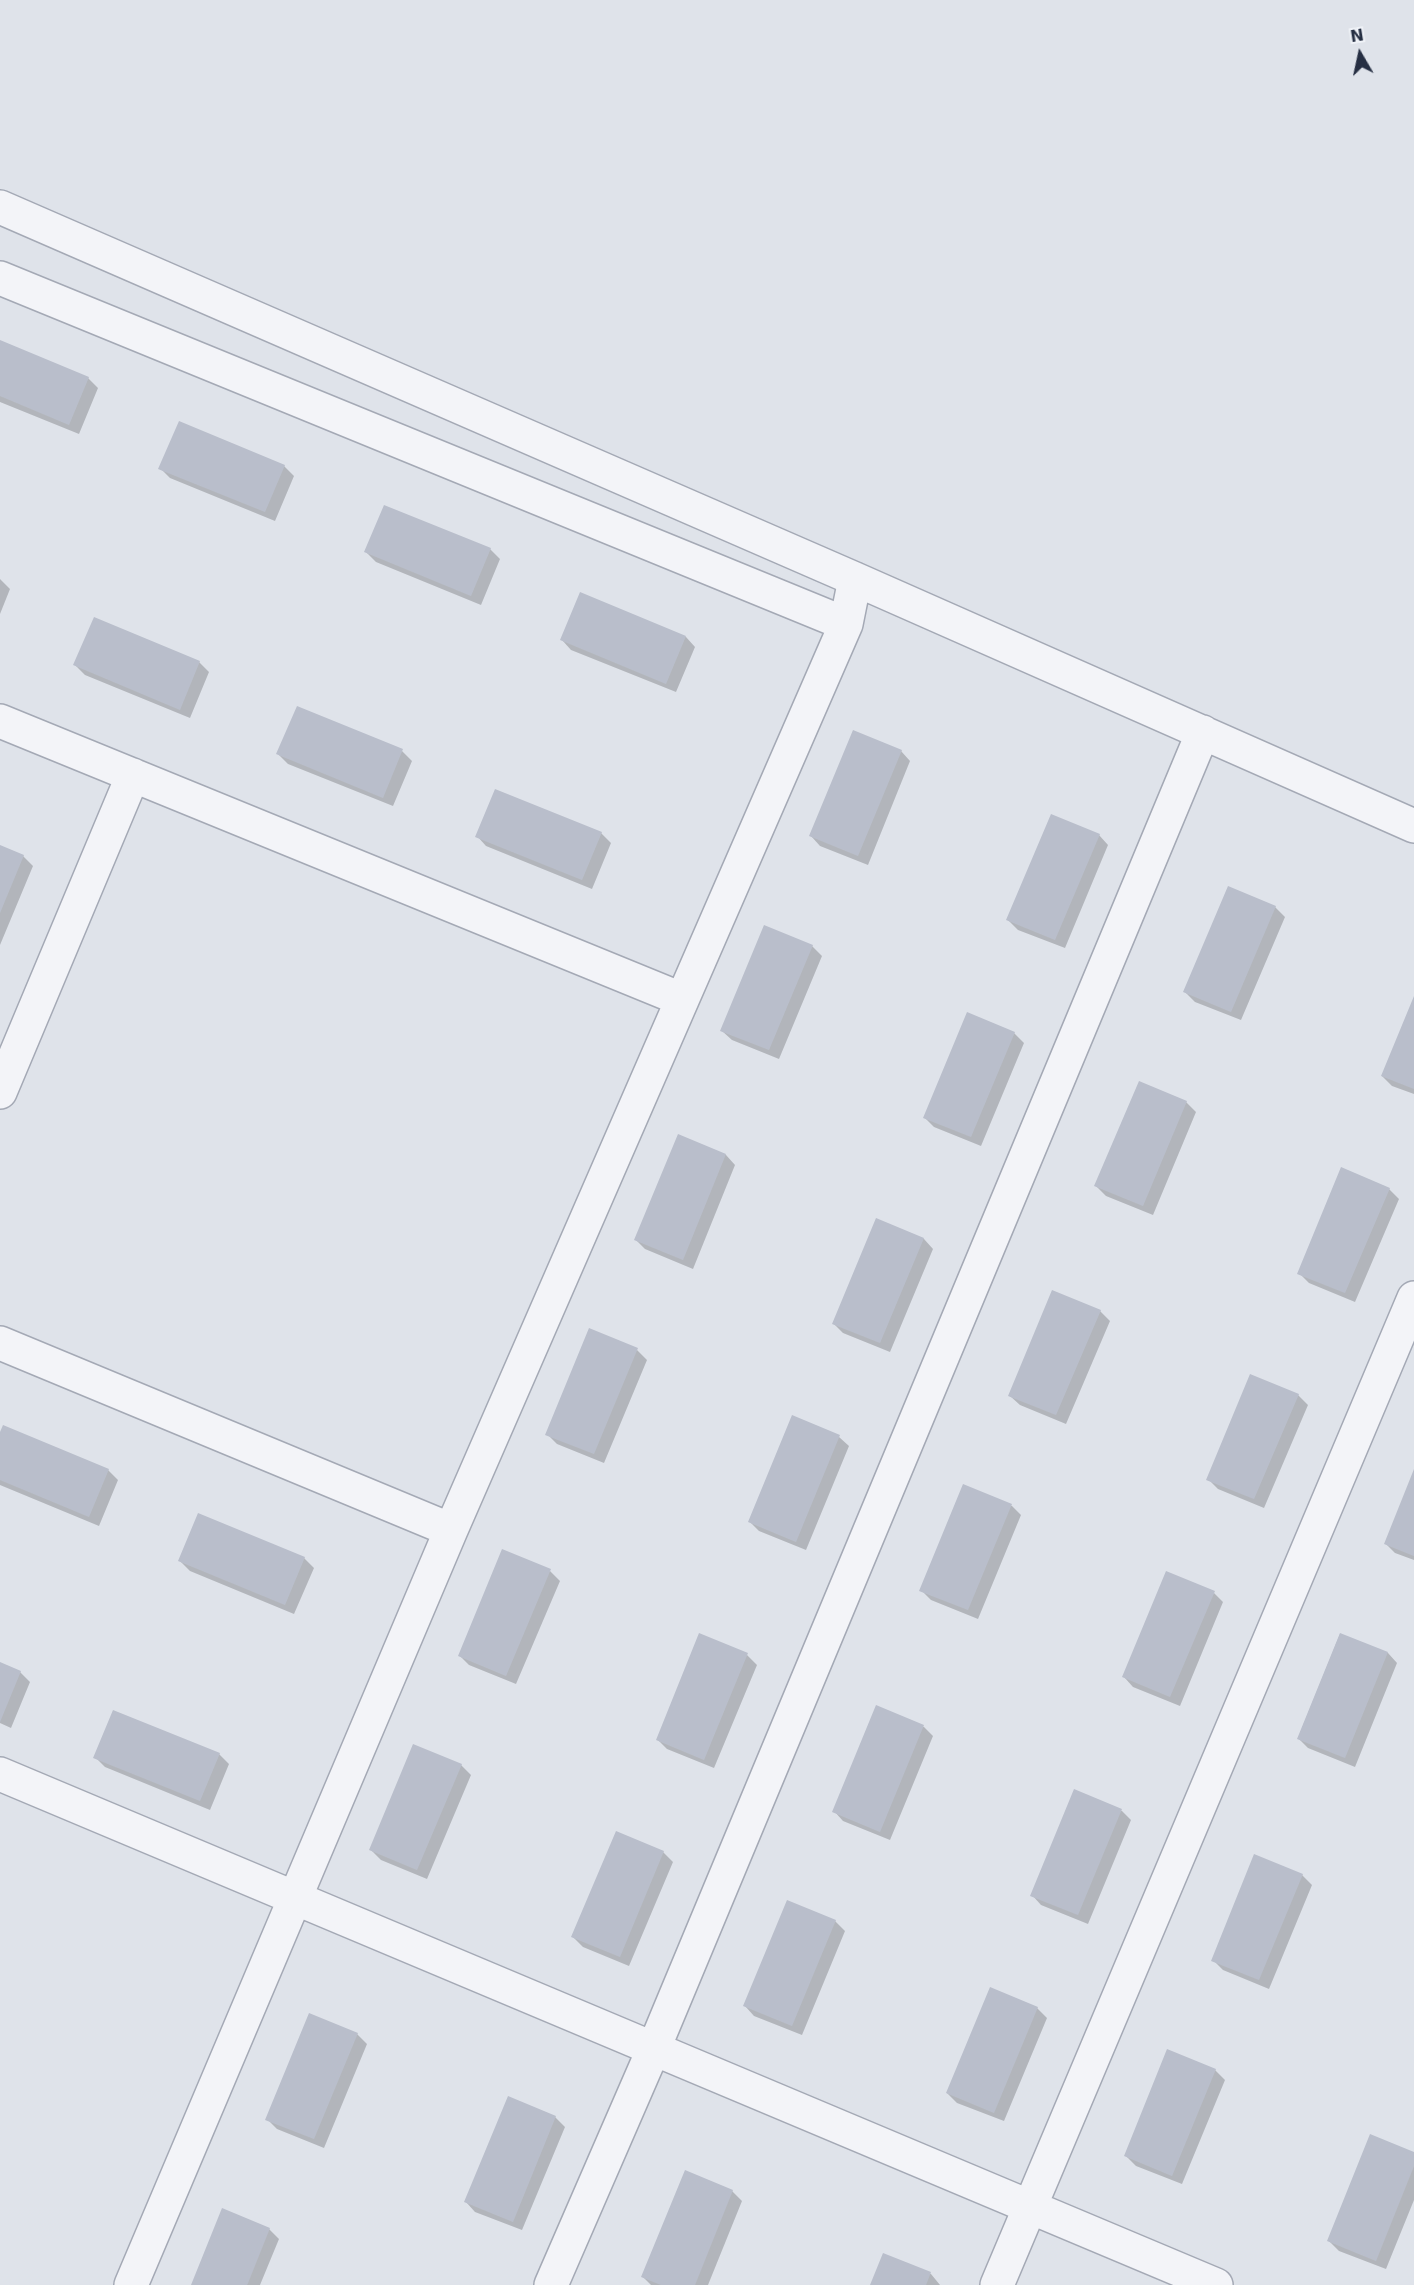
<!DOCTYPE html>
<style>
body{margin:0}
#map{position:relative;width:1414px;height:2285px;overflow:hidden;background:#dfe3ea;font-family:"DejaVu Sans",sans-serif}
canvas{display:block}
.north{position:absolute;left:1330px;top:24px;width:60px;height:60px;-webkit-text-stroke:4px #eff2f7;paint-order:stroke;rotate:351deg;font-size:16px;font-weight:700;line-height:24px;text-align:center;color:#262f43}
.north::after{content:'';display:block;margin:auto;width:21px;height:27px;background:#262f43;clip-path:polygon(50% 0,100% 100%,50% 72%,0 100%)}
</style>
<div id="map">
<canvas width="1414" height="2285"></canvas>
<div class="north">N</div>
</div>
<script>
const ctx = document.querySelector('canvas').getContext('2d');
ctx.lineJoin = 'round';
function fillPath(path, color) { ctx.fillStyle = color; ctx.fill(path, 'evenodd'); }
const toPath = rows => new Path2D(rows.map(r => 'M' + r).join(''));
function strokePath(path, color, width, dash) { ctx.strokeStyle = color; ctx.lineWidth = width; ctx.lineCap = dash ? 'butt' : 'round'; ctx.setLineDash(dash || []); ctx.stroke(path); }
fillPath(toPath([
 [0,342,88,378,98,388,79,434,0,402],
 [284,466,294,476,275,521,170,478,160,468],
 [490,549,500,559,481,605,376,562,366,552],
 [0,579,10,589,0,614],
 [686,637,695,647,676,692,571,650,562,640],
 [199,662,209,672,190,718,85,675,75,665],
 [402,751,412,761,393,806,288,764,278,754],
 [901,751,910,761,868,865,820,846,811,836],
 [601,833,611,843,592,889,486,846,477,836],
 [1099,835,1108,845,1065,948,1018,930,1008,920],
 [0,847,23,856,33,866,0,945],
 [1275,907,1285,917,1241,1020,1195,1002,1185,992],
 [812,946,822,956,779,1059,732,1040,722,1031],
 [1414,1000,1414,1094,1392,1086,1382,1076],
 [1014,1033,1024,1043,981,1146,934,1127,924,1117],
 [1186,1102,1196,1112,1153,1215,1106,1196,1096,1186],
 [679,1136,726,1155,735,1165,693,1269,645,1249,636,1240],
 [1389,1189,1399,1199,1355,1302,1309,1283,1299,1273],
 [876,1220,924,1239,933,1249,890,1352,843,1333,834,1324],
 [1100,1311,1110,1321,1066,1424,1020,1405,1010,1396],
 [637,1350,647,1360,604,1463,557,1444,547,1434],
 [1298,1395,1308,1405,1264,1508,1218,1489,1208,1479],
 [793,1417,839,1437,849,1446,806,1550,759,1531,749,1521],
 [4,1427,108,1470,118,1480,99,1526,0,1485,0,1436],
 [1414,1472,1414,1560,1395,1553,1385,1543],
 [964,1486,1012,1506,1021,1515,978,1619,931,1600,921,1590],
 [304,1558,314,1568,294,1614,190,1571,180,1561],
 [550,1571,560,1581,516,1684,469,1665,459,1655],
 [1214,1593,1223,1602,1180,1706,1133,1687,1124,1677],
 [1340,1634,1388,1653,1397,1663,1355,1767,1308,1748,1298,1738],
 [700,1635,747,1655,757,1665,714,1768,667,1749,657,1739],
 [0,1663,20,1672,30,1682,11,1728,0,1723],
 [877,1707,924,1727,933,1736,890,1840,843,1821,834,1811],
 [114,1712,219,1754,229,1764,210,1810,105,1767,95,1757],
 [461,1765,471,1775,427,1879,381,1860,371,1850],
 [1074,1791,1122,1811,1131,1820,1088,1924,1041,1905,1032,1895],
 [663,1852,673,1862,629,1966,583,1947,573,1937],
 [1302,1875,1312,1885,1269,1989,1223,1970,1213,1960],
 [835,1921,845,1931,802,2035,754,2016,745,2006],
 [1037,2008,1047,2018,1004,2121,957,2103,947,2093],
 [357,2034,367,2044,324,2148,277,2129,267,2119],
 [1215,2070,1225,2080,1182,2184,1136,2166,1126,2156],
 [555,2117,565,2127,522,2230,475,2212,466,2202],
 [1414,2153,1414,2200,1386,2269,1339,2251,1329,2241],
 [732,2191,742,2201,708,2285,651,2285,643,2277],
 [269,2229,279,2239,260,2285,192,2285],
 [884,2255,931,2274,940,2285,872,2285]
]), '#0003');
fillPath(toPath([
 [0,340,89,377,69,425,0,396],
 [179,421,285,465,265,512,158,469],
 [384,505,491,548,471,596,364,552],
 [580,592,686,636,666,684,560,640],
 [94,617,200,661,180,710,73,665],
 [297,706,403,749,383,798,276,754],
 [853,730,902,750,858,856,809,836],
 [495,789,602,832,582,880,475,837],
 [1051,814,1100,834,1055,940,1006,920],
 [0,845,24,855,0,913],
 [1228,886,1276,906,1231,1012,1183,992],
 [764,925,813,945,769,1050,720,1031],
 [1414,996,1414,1089,1381,1076],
 [967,1012,1015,1032,971,1137,923,1118],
 [1139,1081,1187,1101,1143,1206,1094,1186],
 [678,1134,726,1154,683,1260,634,1240],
 [1341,1167,1390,1188,1345,1293,1297,1274],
 [876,1218,924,1238,880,1343,832,1324],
 [1052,1290,1101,1310,1056,1415,1008,1396],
 [589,1328,638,1348,594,1454,545,1435],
 [1250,1374,1299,1394,1254,1499,1206,1480],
 [792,1415,840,1435,796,1542,748,1522],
 [3,1425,109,1469,89,1517,0,1480,0,1432],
 [1414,1469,1414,1556,1384,1544],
 [963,1484,1012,1504,968,1610,919,1591],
 [198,1513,305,1557,285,1605,178,1561],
 [502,1549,551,1569,506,1676,458,1656],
 [1166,1571,1215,1591,1170,1697,1122,1677],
 [699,1633,748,1653,704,1760,656,1740],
 [1340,1633,1388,1652,1345,1758,1297,1739],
 [0,1662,21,1671,0,1722],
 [876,1705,924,1725,880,1832,832,1812],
 [113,1710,220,1753,200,1801,93,1758],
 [413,1744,462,1764,417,1870,369,1850],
 [1074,1789,1122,1809,1078,1915,1030,1896],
 [616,1831,664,1851,620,1957,571,1937],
 [1254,1854,1303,1874,1259,1980,1211,1961],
 [787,1900,836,1920,792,2026,743,2006],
 [990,1987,1038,2007,994,2113,946,2093],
 [309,2013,358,2033,314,2139,265,2120],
 [1167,2049,1216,2069,1172,2176,1124,2156],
 [508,2096,556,2116,513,2222,464,2202],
 [1370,2134,1414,2152,1414,2166,1376,2261,1327,2241],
 [685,2170,733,2190,695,2285,661,2285,641,2277],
 [222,2208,270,2228,248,2283,247,2285,191,2285],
 [883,2253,931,2272,926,2285,870,2285]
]), '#b9becb');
const minor = toPath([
 [0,207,855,579,1414,826],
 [0,278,846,624],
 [0,721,681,999],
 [0,1092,133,775],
 [0,1343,451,1530],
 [0,1774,1216,2285],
 [131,2285,451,1530,846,624,855,579],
 [551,2285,654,2048,1203,732],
 [997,2285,1414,1298]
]);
strokePath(minor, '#a4a9b5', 36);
strokePath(minor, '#f3f4f8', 33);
</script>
